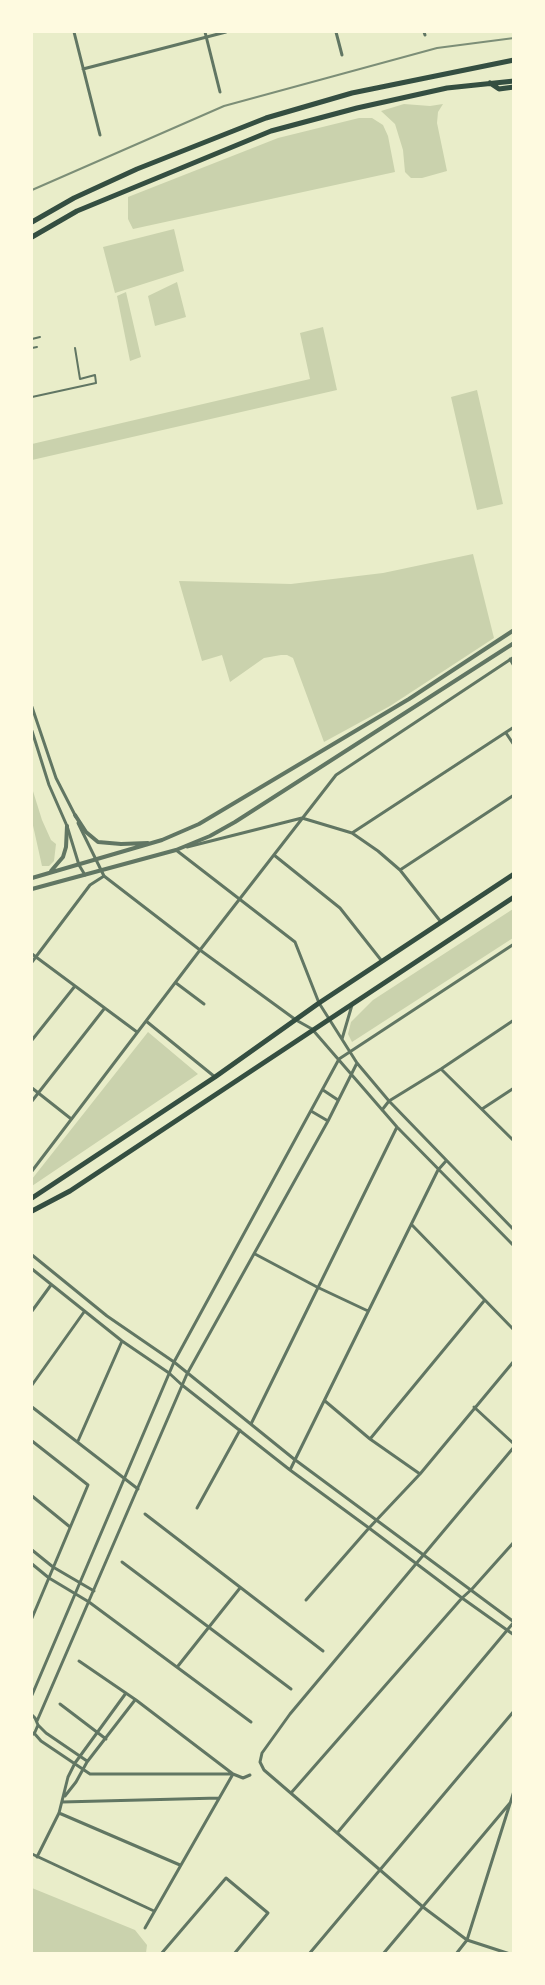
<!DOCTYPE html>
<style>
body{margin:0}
#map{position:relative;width:545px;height:1985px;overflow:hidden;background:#e9edc9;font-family:Literata,serif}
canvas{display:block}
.frame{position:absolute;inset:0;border:33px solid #fefae0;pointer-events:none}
</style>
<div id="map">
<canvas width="545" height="1985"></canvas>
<div class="frame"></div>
</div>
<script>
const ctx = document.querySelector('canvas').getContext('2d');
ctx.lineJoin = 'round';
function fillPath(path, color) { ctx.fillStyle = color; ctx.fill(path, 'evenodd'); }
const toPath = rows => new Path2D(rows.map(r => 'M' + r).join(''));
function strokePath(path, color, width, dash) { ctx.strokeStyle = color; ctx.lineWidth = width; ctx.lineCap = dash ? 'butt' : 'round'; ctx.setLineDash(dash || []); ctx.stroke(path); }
fillPath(toPath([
 [404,104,430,106,443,104,438,112,437,123,447,171,422,178,411,178,405,172,403,150,395,124,381,111],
 [359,118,372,118,383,125,388,136,395,172,133,229,128,219,128,197,278,138],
 [174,229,184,271,115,293,103,247],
 [177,282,186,317,155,326,148,296],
 [126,292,141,357,130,361,117,296],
 [323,327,337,390,32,460,32,444,310,379,300,333],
 [477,390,503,504,477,510,451,397],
 [473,554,494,638,390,706,324,742,293,658,287,655,281,655,264,658,230,682,222,655,202,661,179,581,291,584,383,573],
 [32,788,42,820,51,840,56,844,54,861,49,866,42,866,32,821],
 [513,909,513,938,352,1042,348,1034,351,1022,373,1000],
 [148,1032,198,1074,32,1186,32,1179],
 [32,1888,135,1930,147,1945,146,1953,32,1953]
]), '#cad2ad');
strokePath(toPath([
 [32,339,40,337],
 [32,348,37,347],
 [32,397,96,383,95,375,80,379,75,348]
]), '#617663', 2);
strokePath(toPath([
 [74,32,100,135],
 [205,32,220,92],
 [336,32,342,55],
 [424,32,425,35],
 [83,69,226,32],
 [510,659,514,666],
 [32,707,56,778,76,817],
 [32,731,49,785,67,826,79,865,85,875],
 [506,733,514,745],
 [78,823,104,876,200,950,296,1020,312,1029,397,1127,514,1246],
 [352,833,514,727],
 [187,847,302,818,352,833,378,851,400,870,441,922],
 [176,850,295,942,319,1003,357,1063,389,1101,514,1230],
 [274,855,340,908,381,960],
 [400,870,514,795],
 [32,954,137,1032],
 [32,962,90,885,104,876],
 [176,983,204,1004],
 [146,1021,215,1077],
 [342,1039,352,1005],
 [32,1040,75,986],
 [441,1069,514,1141],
 [32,1088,70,1118],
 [323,1090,338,1100],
 [32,1101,104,1009],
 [482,1109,514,1088],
 [382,1110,389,1101,441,1069,514,1020],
 [311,1111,328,1121],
 [32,1171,200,950,336,775,514,657],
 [412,1225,514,1330],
 [255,1254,317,1287,368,1311],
 [32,1255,107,1316,174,1362,294,1459,514,1622],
 [32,1269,122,1341,169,1373,182,1385,290,1470,369,1528,462,1598,514,1635],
 [32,1311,51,1285],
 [32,1385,84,1312],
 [325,1401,370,1439,420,1474],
 [32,1407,138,1489],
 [474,1407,514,1444],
 [251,1424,397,1127],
 [370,1439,484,1301],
 [32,1441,88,1485,32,1618],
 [78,1441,122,1341],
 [290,1470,438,1170,446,1161],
 [32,1496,70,1527],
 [197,1508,240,1430],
 [145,1514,323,1651],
 [32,1550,53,1567,94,1591],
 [122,1562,291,1689],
 [32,1564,49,1578,89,1602,251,1722],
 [306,1600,369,1528,420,1474,514,1361],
 [79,1661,136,1700,233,1774,243,1778,250,1775],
 [178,1666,240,1588],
 [32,1695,174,1362,339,1059,514,944],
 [60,1704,106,1739],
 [32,1715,35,1718,38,1725,46,1733,87,1761],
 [37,1721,187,1374,328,1121,357,1063],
 [34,1733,41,1741,90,1774,233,1774,145,1928],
 [32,1735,35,1732,38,1725],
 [291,1793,462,1598,472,1589,514,1542],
 [65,1796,76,1782,87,1762,135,1700],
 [62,1802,219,1798],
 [59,1813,180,1865],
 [338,1832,514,1622],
 [32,1854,154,1911],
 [37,1857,59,1813,68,1777,75,1763,126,1693],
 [161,1954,226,1878,268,1913,234,1954],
 [309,1954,514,1711],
 [383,1954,510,1803],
 [456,1954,467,1940,514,1791],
 [510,1954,467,1940,423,1907,264,1770,260,1762,262,1753,290,1714,514,1447]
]), '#617663', 3);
strokePath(toPath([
 [75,815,86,832,98,842,121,844,148,843],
 [51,871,63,857,66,847,67,826],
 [32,878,162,840,199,824,409,699,514,630],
 [32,889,176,850,210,836,235,822,514,643]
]), '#617663', 4);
strokePath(toPath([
 [490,83,499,89,514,87],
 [32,222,74,198,137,169,266,118,352,93,514,60],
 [32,237,77,211,271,131,357,108,447,88,514,81],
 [32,1198,215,1077,319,1003,514,874],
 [32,1211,70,1191,514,897]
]), '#344e41', 5);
strokePath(toPath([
 [32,190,224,106,437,48,514,38]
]), '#7c8e77', 2);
</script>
